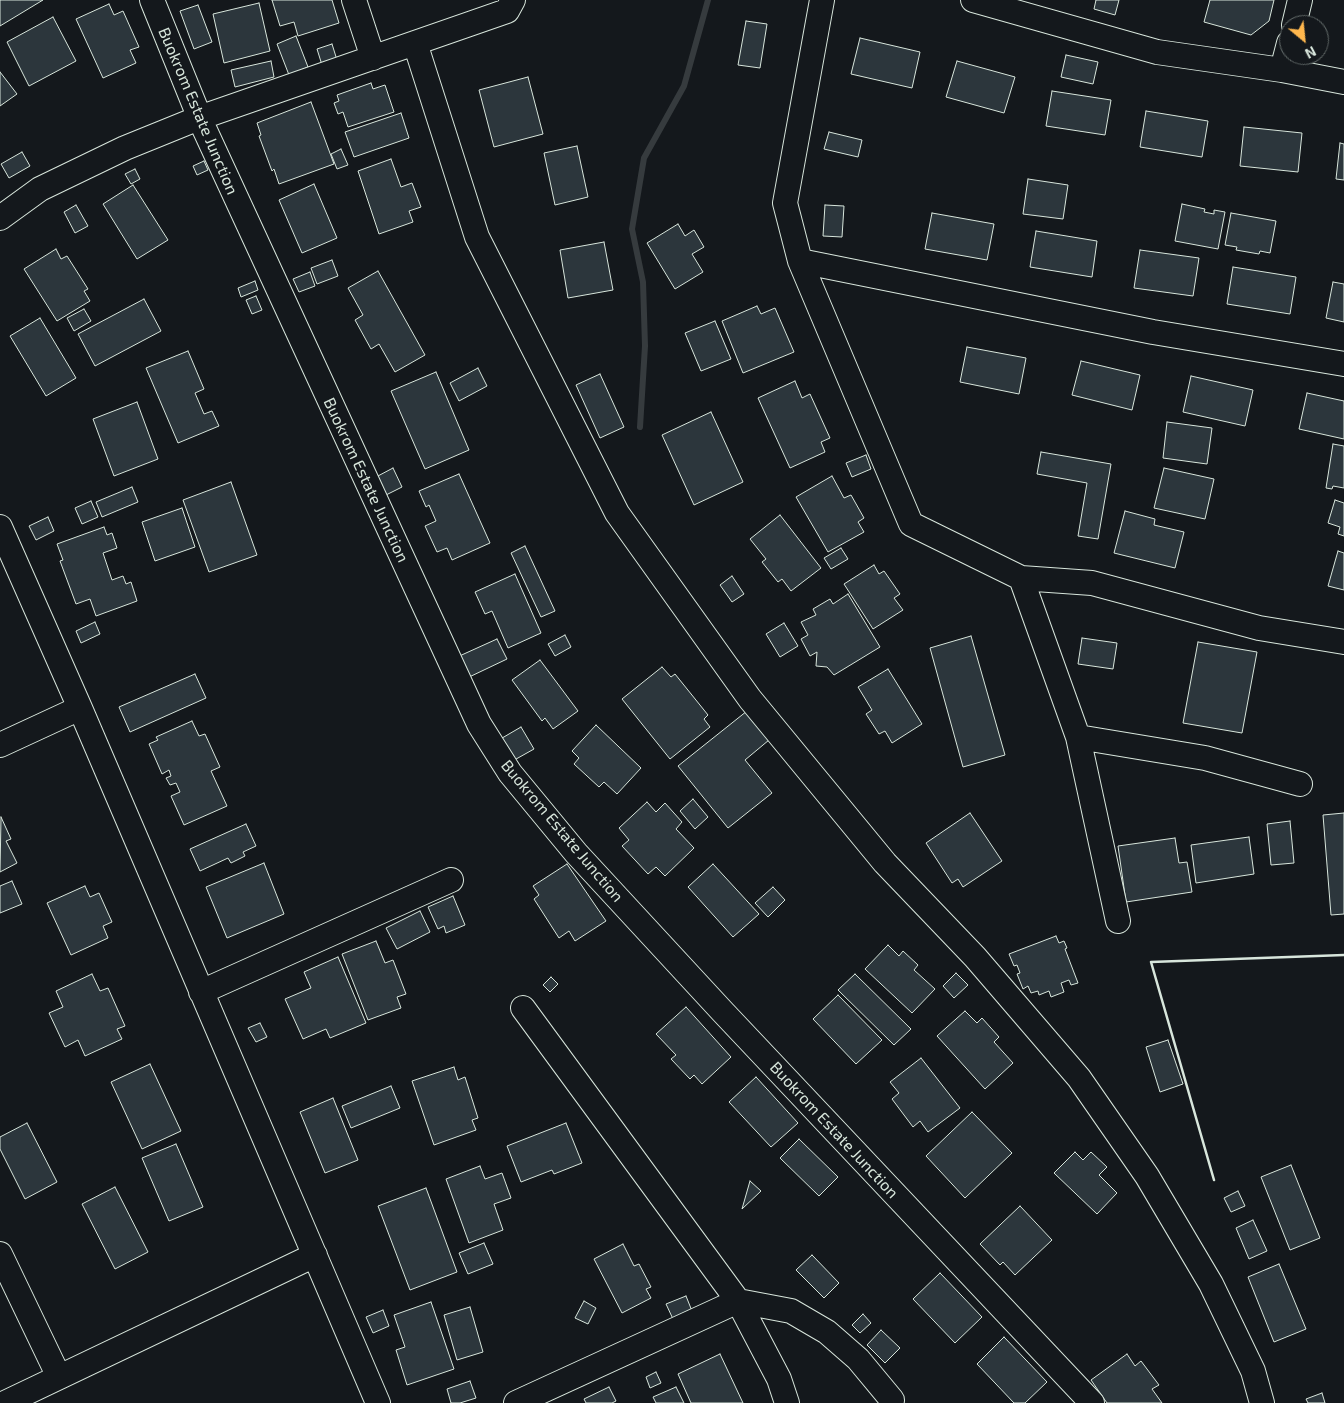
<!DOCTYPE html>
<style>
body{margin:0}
#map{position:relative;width:1344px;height:1403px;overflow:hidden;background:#14181c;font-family:"Exo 2",sans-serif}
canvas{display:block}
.north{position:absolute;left:1279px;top:15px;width:50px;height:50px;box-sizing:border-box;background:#14181c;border:1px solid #626a69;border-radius:50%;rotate:152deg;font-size:14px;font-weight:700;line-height:20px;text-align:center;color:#d8e6dc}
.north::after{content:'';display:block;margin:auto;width:18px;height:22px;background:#ffb74d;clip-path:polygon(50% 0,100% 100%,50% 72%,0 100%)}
</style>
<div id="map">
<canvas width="1344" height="1403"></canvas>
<div class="north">N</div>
</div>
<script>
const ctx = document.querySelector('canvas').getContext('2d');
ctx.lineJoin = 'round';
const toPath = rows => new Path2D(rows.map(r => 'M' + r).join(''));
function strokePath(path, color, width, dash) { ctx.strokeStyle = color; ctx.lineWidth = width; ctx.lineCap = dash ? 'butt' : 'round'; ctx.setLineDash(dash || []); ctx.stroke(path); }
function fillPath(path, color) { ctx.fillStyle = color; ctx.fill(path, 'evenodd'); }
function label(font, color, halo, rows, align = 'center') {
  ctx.font = font + ' "Exo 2",sans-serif'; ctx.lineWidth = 4; ctx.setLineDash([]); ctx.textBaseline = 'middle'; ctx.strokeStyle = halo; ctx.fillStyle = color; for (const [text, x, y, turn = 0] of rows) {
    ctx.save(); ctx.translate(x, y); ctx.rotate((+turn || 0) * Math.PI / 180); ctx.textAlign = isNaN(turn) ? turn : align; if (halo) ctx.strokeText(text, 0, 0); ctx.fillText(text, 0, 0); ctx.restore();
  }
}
strokePath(toPath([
 [640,427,645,346,643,282,632,229,644,158,684,86,708,0]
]), '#363b3e', 6);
const building = toPath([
 [0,0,43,0,0,26,0,0],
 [272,0,332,0,339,23,298,36,294,22,280,26,272,0],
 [1096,0,1119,0,1115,15,1094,9,1096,0],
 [1210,0,1274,0,1269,21,1251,35,1204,22,1210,0],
 [259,3,270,51,224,63,213,14,259,3],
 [109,4,114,15,123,11,139,47,130,50,136,63,103,78,76,19,109,4],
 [198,5,212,42,194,49,180,11,198,5],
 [53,17,76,61,29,86,7,42,53,17],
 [746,21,767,24,760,68,738,65,746,21],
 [296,36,308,67,289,75,277,44,296,36],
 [860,38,920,52,912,88,851,74,860,38],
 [332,44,337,60,322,65,317,49,332,44],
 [1066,55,1098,62,1093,84,1061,77,1066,55],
 [271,61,274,77,235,87,231,70,271,61],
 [957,61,1015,77,1004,113,946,97,957,61],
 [0,72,17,94,0,106,0,72],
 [528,77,543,134,494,147,479,90,528,77],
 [371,83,373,89,385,85,394,112,348,127,343,112,338,114,334,103,339,101,337,95,371,83],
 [1052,91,1111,100,1105,135,1046,126,1052,91],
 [311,102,334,164,279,184,274,169,272,171,259,136,261,135,257,123,311,102],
 [1146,111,1208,121,1202,157,1140,147,1146,111],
 [401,113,409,138,354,157,345,132,401,113],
 [1244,127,1302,133,1298,172,1240,166,1244,127],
 [829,132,862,140,858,157,824,149,829,132],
 [1340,143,1344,144,1344,180,1336,179,1340,143],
 [577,146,588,197,555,205,544,153,577,146],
 [341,149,348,165,337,169,331,154,341,149],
 [22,152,30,166,9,178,1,164,22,152],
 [391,159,401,187,412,183,421,207,409,211,413,222,379,234,358,171,391,159],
 [204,161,208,170,197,175,193,166,204,161],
 [135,169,140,179,131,184,125,174,135,169],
 [1028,179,1068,185,1063,219,1023,214,1028,179],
 [314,184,337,238,302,253,279,200,314,184],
 [133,185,168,240,137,259,103,204,133,185],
 [1182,204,1205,209,1204,212,1214,214,1214,210,1225,212,1218,249,1175,241,1182,204],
 [76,205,88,226,75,233,64,212,76,205],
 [825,205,844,206,842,237,823,236,825,205],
 [932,213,994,224,987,260,925,249,932,213],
 [1231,213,1276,221,1270,253,1260,251,1259,254,1236,250,1237,247,1225,245,1231,213],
 [678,224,685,236,694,230,704,247,692,254,703,272,675,289,647,243,678,224],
 [1036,231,1097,241,1092,277,1030,267,1036,231],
 [604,242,613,290,568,298,560,250,604,242],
 [56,249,61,259,67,256,88,289,84,291,90,301,57,321,24,269,56,249],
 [1140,250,1199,258,1193,296,1134,288,1140,250],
 [332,260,338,276,317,284,311,268,332,260],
 [1233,267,1296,277,1290,314,1227,304,1233,267],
 [378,271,425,355,395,372,379,344,371,349,355,320,363,315,348,288,378,271],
 [310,272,315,286,299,292,293,279,310,272],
 [255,281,258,290,241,297,238,288,255,281],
 [1333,282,1344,284,1344,322,1326,318,1333,282],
 [256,296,262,310,252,314,246,300,256,296],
 [144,299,161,331,95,366,78,334,144,299],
 [757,306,761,314,775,308,794,352,743,373,722,321,757,306],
 [84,309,91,321,74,331,67,318,84,309],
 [40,318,76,378,46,396,10,336,40,318],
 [715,321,731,359,701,371,685,333,715,321],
 [967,347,1026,358,1019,394,960,382,967,347],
 [188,351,204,389,195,393,204,414,212,411,219,426,178,443,146,368,188,351],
 [1081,361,1140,375,1132,410,1072,395,1081,361],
 [478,368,487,386,459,401,450,383,478,368],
 [436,372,469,450,425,469,391,391,436,372],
 [600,374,624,427,600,438,576,385,600,374],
 [1191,376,1253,390,1245,426,1183,412,1191,376],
 [795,381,802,398,810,394,830,438,821,442,825,452,790,468,758,398,795,381],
 [1307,393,1344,401,1344,439,1299,429,1307,393],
 [137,402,158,459,114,476,93,419,137,402],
 [711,412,743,482,694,505,662,435,711,412],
 [1167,422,1212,428,1207,464,1163,458,1167,422],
 [1333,444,1344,446,1344,488,1333,486,1332,489,1326,488,1333,444],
 [1041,452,1111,464,1098,539,1078,536,1087,483,1037,474,1041,452],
 [866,455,871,469,852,477,846,463,866,455],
 [393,468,402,487,384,496,376,477,393,468],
 [1164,468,1214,479,1205,519,1154,508,1164,468],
 [459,474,490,543,452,560,447,548,437,552,425,526,436,521,429,505,426,507,419,491,459,474],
 [832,476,844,498,851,495,864,518,858,522,864,532,828,552,796,497,832,476],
 [231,482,257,555,209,572,183,500,231,482],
 [132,487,138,502,102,517,96,502,132,487],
 [1335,500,1344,503,1344,536,1338,534,1340,527,1328,523,1335,500],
 [91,501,98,517,82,524,75,508,91,501],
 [182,508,195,547,155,561,142,522,182,508],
 [1125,511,1155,519,1154,525,1184,532,1175,568,1114,553,1125,511],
 [780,515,821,568,791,591,782,579,778,582,762,562,766,559,750,539,780,515],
 [48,517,54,531,36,540,29,526,48,517],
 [104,527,107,535,112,533,117,548,103,553,112,580,123,576,126,584,131,582,137,601,96,616,90,599,76,604,60,561,63,560,57,544,104,527],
 [525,546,555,611,541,617,511,553,525,546],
 [841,548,848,559,831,569,824,558,841,548],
 [1338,551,1344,553,1344,590,1328,586,1338,551],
 [874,565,879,574,884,571,900,594,894,598,903,610,873,629,844,584,874,565],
 [515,574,541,633,508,648,492,611,485,614,475,592,515,574],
 [732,576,744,594,732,602,720,585,732,576],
 [848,594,880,647,834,675,827,667,816,666,817,652,810,656,801,639,808,635,801,622,816,615,813,609,830,599,833,604,848,594],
 [95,622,100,634,81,643,76,631,95,622],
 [784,623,798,646,780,657,766,634,784,623],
 [565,635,571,647,555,656,548,644,565,635],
 [971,636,1005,755,963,767,930,648,971,636],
 [1082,638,1117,643,1113,669,1078,664,1082,638],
 [497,639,507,659,465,679,455,658,497,639],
 [1198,642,1257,652,1242,733,1183,723,1198,642],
 [540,660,578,711,553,729,545,718,542,721,512,680,540,660],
 [662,667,671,677,675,674,708,715,704,719,710,727,670,759,622,699,662,667],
 [888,669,922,724,892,743,885,731,879,734,866,714,872,710,858,687,888,669],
 [195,674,206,698,130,732,119,707,195,674],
 [747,711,769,740,745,760,772,793,728,828,678,766,747,711],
 [192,721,199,736,205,734,220,767,211,771,227,806,184,825,171,796,180,792,176,783,170,785,166,778,171,776,169,770,162,774,149,744,158,740,156,737,192,721],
 [596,725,641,768,617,794,604,782,599,787,574,764,579,758,572,751,596,725],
 [521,727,534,749,509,763,497,741,521,727],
 [693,799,708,817,695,829,680,811,693,799],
 [647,802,656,812,665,803,682,822,676,829,694,848,665,876,656,867,648,874,622,846,629,840,619,828,647,802],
 [970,813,1002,861,963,887,958,879,952,883,926,843,970,813],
 [1344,813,1344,914,1331,915,1323,815,1344,813],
 [1,817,11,839,6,841,17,863,0,872,1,817],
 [1290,821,1294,863,1271,865,1267,824,1290,821],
 [246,824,256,846,243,852,245,856,231,863,228,858,200,871,190,849,246,824],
 [1249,837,1254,874,1196,883,1191,845,1249,837],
 [1175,838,1179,863,1187,862,1192,892,1126,902,1118,846,1175,838],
 [264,863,284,914,227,938,206,887,264,863],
 [567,864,606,921,575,941,569,931,559,938,534,899,539,895,533,886,567,864],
 [713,864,759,914,733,937,688,887,713,864],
 [12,881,22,904,0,913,0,886,12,881],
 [85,886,90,897,99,893,112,922,103,926,108,938,71,955,47,903,85,886],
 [773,887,785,900,768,917,755,903,773,887],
 [453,896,465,925,446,933,444,926,438,929,428,907,453,896],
 [420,911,430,932,397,949,386,928,420,911],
 [1056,936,1059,943,1064,941,1067,948,1065,949,1078,983,1071,985,1069,980,1061,983,1064,992,1051,997,1049,991,1039,995,1038,991,1031,993,1028,986,1023,989,1017,974,1020,973,1017,965,1014,966,1009,954,1056,936],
 [376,941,385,963,393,960,406,994,397,997,401,1008,368,1020,342,954,376,941],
 [888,945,899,956,903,951,918,965,914,970,935,989,912,1013,865,969,888,945],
 [338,957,366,1023,330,1038,326,1029,303,1039,285,999,311,988,304,972,338,957],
 [956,973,968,985,954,998,943,986,956,973],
 [92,974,100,991,108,988,125,1026,117,1029,122,1039,85,1056,78,1040,65,1047,49,1013,63,1007,56,991,92,974],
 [855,974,911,1029,894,1045,838,990,855,974],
 [551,977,558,984,550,992,543,985,551,977],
 [838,995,882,1040,856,1064,813,1019,838,995],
 [686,1007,731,1057,702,1084,694,1075,690,1079,671,1059,676,1055,656,1034,686,1007],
 [965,1011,977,1023,982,1018,999,1037,994,1042,1013,1063,985,1089,937,1036,965,1011],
 [260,1023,267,1037,256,1042,248,1028,260,1023],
 [1168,1040,1183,1084,1160,1092,1146,1047,1168,1040],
 [921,1058,960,1108,928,1132,920,1121,913,1127,892,1099,899,1093,890,1082,921,1058],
 [150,1064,181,1131,142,1149,111,1082,150,1064],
 [454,1067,458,1080,465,1077,478,1118,472,1120,476,1130,434,1145,412,1081,454,1067],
 [756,1077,798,1123,771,1147,729,1102,756,1077],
 [391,1086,400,1108,351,1128,342,1106,391,1086],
 [333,1098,358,1160,325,1173,300,1112,333,1098],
 [972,1112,1012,1153,965,1198,926,1156,972,1112],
 [27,1123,57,1182,25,1199,0,1149,0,1137,27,1123],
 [566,1123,582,1163,554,1174,552,1170,521,1182,507,1146,566,1123],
 [799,1139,838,1177,819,1196,780,1158,799,1139],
 [176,1144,203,1207,169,1221,142,1158,176,1144],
 [1075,1152,1083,1160,1091,1152,1107,1167,1099,1175,1117,1193,1097,1214,1054,1173,1075,1152],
 [1291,1165,1320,1238,1290,1250,1261,1177,1291,1165],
 [480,1166,485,1179,502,1173,511,1198,494,1204,503,1230,469,1243,446,1179,480,1166],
 [750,1181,761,1191,742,1209,750,1181],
 [115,1187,148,1252,115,1269,82,1204,115,1187],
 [426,1188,457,1272,410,1290,378,1206,426,1188],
 [1238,1191,1245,1206,1231,1212,1224,1198,1238,1191],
 [1020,1206,1052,1240,1015,1275,1003,1262,1000,1265,980,1244,1020,1206],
 [1253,1220,1267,1251,1249,1259,1236,1228,1253,1220],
 [484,1243,493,1264,468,1274,459,1253,484,1243],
 [623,1244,634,1266,639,1264,651,1287,646,1289,651,1298,622,1313,594,1259,623,1244],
 [812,1255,839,1283,824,1298,796,1270,812,1255],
 [1279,1264,1306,1329,1274,1342,1248,1277,1279,1264],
 [940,1273,982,1317,955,1343,913,1299,940,1273],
 [686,1296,692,1311,673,1319,666,1304,686,1296],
 [584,1301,596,1308,588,1324,575,1318,584,1301],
 [431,1302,454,1369,407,1385,396,1350,405,1347,394,1315,431,1302],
 [470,1307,483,1352,457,1360,444,1315,470,1307],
 [383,1310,389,1326,373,1333,366,1317,383,1310],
 [863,1314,871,1323,860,1333,852,1325,863,1314],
 [881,1330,900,1348,885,1363,867,1345,881,1330],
 [1004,1337,1047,1382,1025,1403,1014,1403,977,1364,1004,1337],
 [720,1354,743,1403,691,1403,678,1374,720,1354],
 [1127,1354,1135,1366,1141,1361,1159,1385,1152,1389,1162,1403,1107,1403,1091,1380,1127,1354],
 [656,1372,661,1383,650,1388,646,1377,656,1372],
 [470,1381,476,1398,460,1403,451,1403,447,1389,470,1381],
 [609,1387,616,1401,612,1403,586,1403,584,1399,609,1387],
 [676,1387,684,1403,656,1403,653,1397,676,1387],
 [1322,1393,1325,1403,1308,1403,1306,1399,1322,1393]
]);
fillPath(building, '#2c363c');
strokePath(building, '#d8e6dc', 1);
const minor = toPath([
 [152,0,203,126,479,724,510,773,576,853,722,1011,1092,1403],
 [354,0,373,58],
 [822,0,785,203,800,261,911,524,1021,578,1092,583,1259,628,1344,642],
 [973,0,1157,52,1282,70,1344,82],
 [1294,25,1300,0],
 [415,43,477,237,617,513,750,699,885,863,975,957,1079,1078,1147,1176,1211,1284,1253,1371,1262,1403],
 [1282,70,1289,43],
 [0,218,40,189,125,148,199,118,507,11,513,0],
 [800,261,1153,332,1344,364],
 [0,527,80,708,378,1403],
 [1021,578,1078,737,1118,921],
 [1078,737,1205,758,1300,784],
 [0,745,80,708],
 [201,992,451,880],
 [523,1008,738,1301,779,1379,787,1403],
 [0,1254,59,1377],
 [5,1403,315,1255],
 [516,1403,738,1301,791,1311,827,1332,858,1359,892,1400]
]);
strokePath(minor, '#d8e6dc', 26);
strokePath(minor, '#14181c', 24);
strokePath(toPath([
 [1214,1180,1151,962,1344,955]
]), '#d8e6dc', 2.5);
label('16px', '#d8e6dc', '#14181c', [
 ["Buokrom Estate Junction",198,111,67],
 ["Buokrom Estate Junction",366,480,65],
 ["Buokrom Estate Junction",562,831,50],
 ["Buokrom Estate Junction",834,1130,47]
]);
</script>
